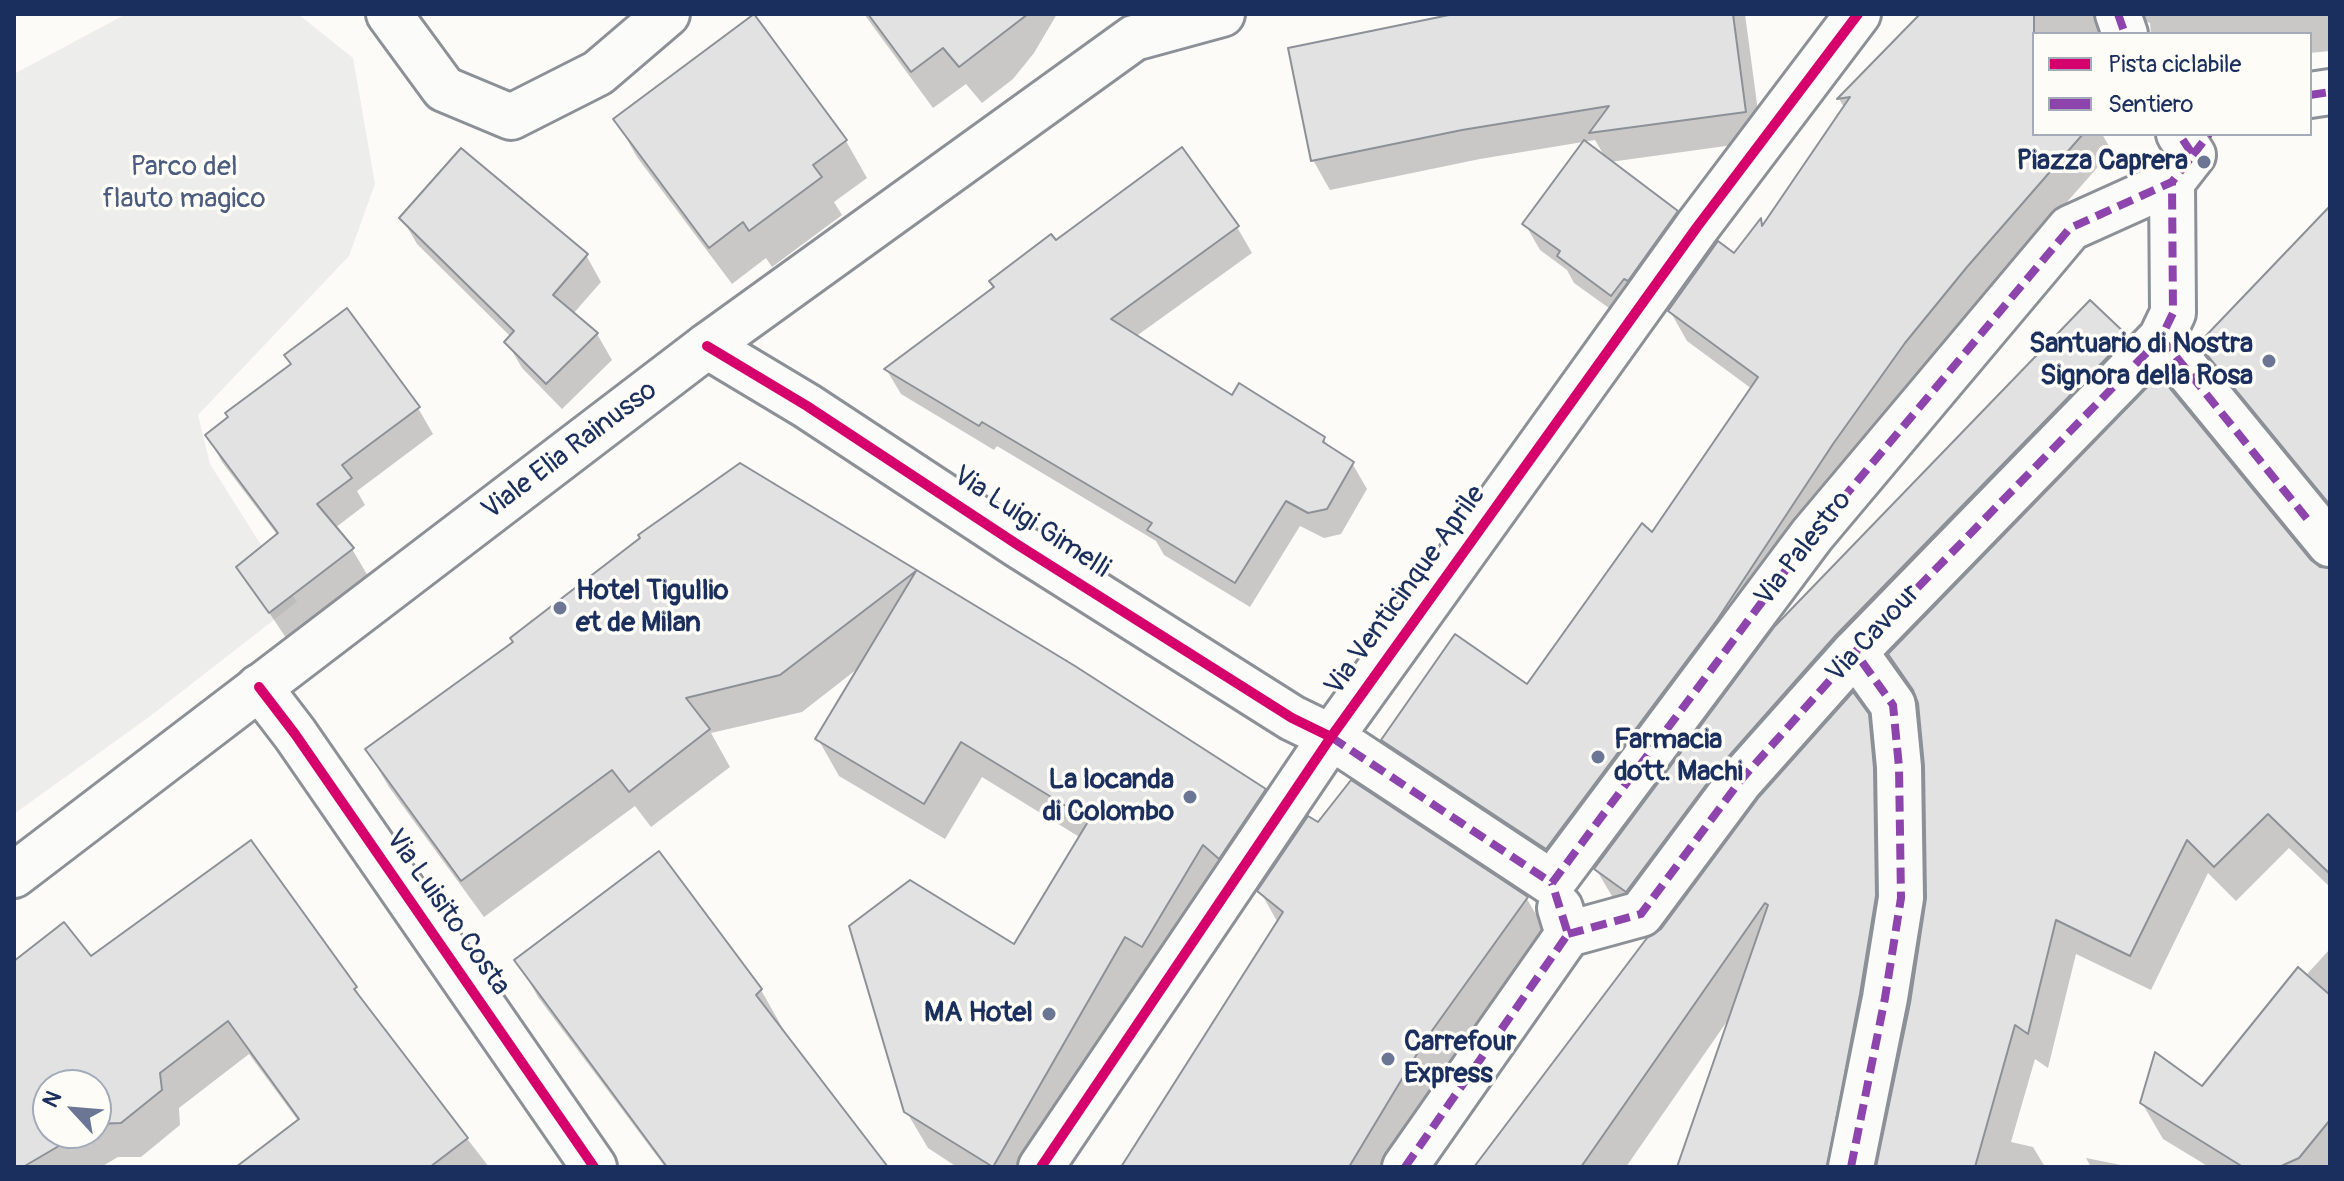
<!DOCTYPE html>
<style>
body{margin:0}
#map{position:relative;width:2344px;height:1181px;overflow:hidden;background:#fcfbf8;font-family:Pangolin,sans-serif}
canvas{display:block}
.frame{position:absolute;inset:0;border:16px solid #1b2f5e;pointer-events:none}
.legend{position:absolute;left:2032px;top:32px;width:280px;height:104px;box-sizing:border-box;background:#fdfcf7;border:2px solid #a3aaba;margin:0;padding:10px 14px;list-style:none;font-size:24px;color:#1b2f5e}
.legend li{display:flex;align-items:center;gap:16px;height:40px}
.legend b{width:40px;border:2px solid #a3aaba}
.north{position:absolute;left:32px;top:1069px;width:80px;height:80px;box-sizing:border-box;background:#fdfcf7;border:2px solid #a3aaba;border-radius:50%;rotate:296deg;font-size:22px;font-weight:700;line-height:32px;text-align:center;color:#1b2f5e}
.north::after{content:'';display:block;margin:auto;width:28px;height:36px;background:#6a7694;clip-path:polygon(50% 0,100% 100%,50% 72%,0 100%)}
</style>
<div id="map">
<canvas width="2344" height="1181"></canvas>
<div class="frame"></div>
<ul class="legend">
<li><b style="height:10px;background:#d6006c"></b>Pista ciclabile</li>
<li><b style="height:10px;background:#8e44ad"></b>Sentiero</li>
</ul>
<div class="north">N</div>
</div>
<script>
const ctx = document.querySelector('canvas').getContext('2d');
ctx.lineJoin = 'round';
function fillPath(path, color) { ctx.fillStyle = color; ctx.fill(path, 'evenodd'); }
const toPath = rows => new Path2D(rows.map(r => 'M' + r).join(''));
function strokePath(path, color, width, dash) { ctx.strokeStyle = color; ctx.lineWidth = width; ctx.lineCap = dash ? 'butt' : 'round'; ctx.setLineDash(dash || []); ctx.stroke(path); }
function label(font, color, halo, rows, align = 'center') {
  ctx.font = font + ' Pangolin,sans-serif'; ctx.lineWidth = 7; ctx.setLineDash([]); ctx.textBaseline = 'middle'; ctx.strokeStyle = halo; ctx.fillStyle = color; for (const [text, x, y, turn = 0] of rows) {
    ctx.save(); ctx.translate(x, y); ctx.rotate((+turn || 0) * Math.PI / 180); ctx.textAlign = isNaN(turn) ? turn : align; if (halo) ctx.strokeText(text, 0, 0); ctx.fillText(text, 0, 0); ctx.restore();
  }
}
fillPath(toPath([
 [126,14,298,14,353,58,375,184,349,256,198,415,210,464,297,602,149,717,14,814,14,74]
]), '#ededec');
fillPath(toPath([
 [864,14,1057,14,1034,53,1013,79,982,103,966,84,933,108],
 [1463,14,1745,14,1762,141,1610,162,1676,212,1692,239,1627,321,1574,283,1567,270,1540,250,1525,224,1606,159,1595,140,1480,159,1330,190,1313,160],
 [1923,14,2330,14,2330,51,2310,53,2310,34,2151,34,2150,23,2140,19,2113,34,2034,34,2034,134,2102,134,2112,151,1983,297,1922,373,1564,878,1400,770,1383,740,1528,687,1653,535,1752,389,1687,341,1670,311,1735,256,1761,222,1764,227,1845,109,1839,99],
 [616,120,846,141,867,178,834,202,842,215,772,267,766,258,732,284,637,157],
 [1181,149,1237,227,1252,253,1135,337,1232,398,1324,439,1329,449,1352,463,1367,489,1341,534,1324,538,1300,526,1250,607,1164,555,1156,541,997,446,994,450,901,394,886,369],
 [2330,209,2330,512,2221,380,2201,344],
 [402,218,586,255,601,282,573,314,597,334,612,360,562,409,522,368,507,342,511,337,417,244],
 [2127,337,2146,371,1855,669,1645,925,1616,903,1596,869],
 [418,408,433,434,357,491,365,505,335,528,352,549,368,576,286,638,239,567,278,536,222,462,207,435],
 [740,465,1074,668,1264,790,1286,827,1035,1167,957,1167,928,1148,906,1111,1015,947,1081,838,982,777,945,839,839,776,818,739,861,666,802,712,711,733,730,767,651,827,635,806,484,917,389,787,367,750,515,643],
 [2309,561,2320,569,2330,570,2330,887,2289,848,2236,901,2208,873,2151,990,2076,954,2048,1068,2035,1059,2011,1142,2033,1147,2045,1167,1879,1167,1911,1003,1928,898,1926,766,1920,703,1890,655],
 [1867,715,1888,752,1893,805,1852,1167,1679,1167,1730,1017,1626,1167,1477,1167,1662,930],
 [1351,783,1527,899,1549,937,1394,1167,1124,1167,1278,923,1260,891,1319,825],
 [2330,949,2330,1167,2209,1167,2163,1139,2142,1103,2202,1089],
 [90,959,355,988,368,1010,489,1167,273,1167,299,1122,249,1054,179,1108,180,1125,141,1157,118,1157,101,1167,14,1167,14,963],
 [48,1085,96,1085,96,1133,48,1133],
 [517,960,761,990,782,1027,780,1029,885,1167,665,1167,538,997],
 [2086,1158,2131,1167,2091,1167]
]), '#0003');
const building = toPath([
 [754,14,847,140,813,165,822,177,749,231,743,222,709,248,613,119,754,14],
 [868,14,1028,14,959,67,943,48,911,72,868,14],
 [1454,14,1733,14,1746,112,1589,133,1609,106,1462,130,1311,161,1288,48,1454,14],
 [1920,14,2034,14,2034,134,2083,134,1967,267,1905,343,1833,444,1717,620,1546,849,1381,740,1455,634,1527,684,1642,523,1652,532,1758,377,1668,311,1718,241,1734,253,1761,218,1762,226,1850,97,1837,99,1920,14],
 [1584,140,1678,211,1628,281,1624,279,1611,296,1557,256,1560,251,1522,224,1584,140],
 [1182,147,1239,226,1111,319,1232,395,1239,383,1325,437,1323,442,1354,462,1327,509,1308,513,1286,501,1235,583,1147,530,1152,523,982,422,979,426,884,369,994,287,989,281,1051,234,1056,240,1182,147],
 [461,148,588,254,553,295,598,333,546,384,504,342,514,331,399,218,461,148],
 [2330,206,2330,505,2198,344,2330,206],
 [2090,300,2128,336,1836,635,1720,766,1626,892,1594,869,1775,626,2090,300],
 [347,308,420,407,342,465,352,478,317,504,354,548,269,613,236,567,278,533,205,435,228,417,225,413,291,364,284,355,347,308],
 [2159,375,2311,560,2320,567,2330,568,2330,874,2268,814,2214,867,2187,840,2130,956,2056,920,2028,1034,2015,1025,1975,1167,1876,1167,1910,1003,1926,898,1924,766,1918,703,1913,690,1888,654,2159,375],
 [740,463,1075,666,1266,789,1219,859,1203,845,1142,947,1125,937,993,1167,904,1112,849,926,910,880,1014,944,1089,820,961,742,924,804,815,739,916,571,780,675,686,698,710,729,629,792,612,770,461,881,365,749,513,642,510,638,640,538,638,535,740,463],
 [1853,692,1869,714,1874,768,1876,896,1860,994,1827,1167,1677,1167,1768,905,1765,903,1581,1167,1474,1167,1647,938,1661,929,1759,797,1853,692],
 [1351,780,1528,897,1426,1039,1349,1167,1121,1167,1283,912,1257,891,1308,816,1318,822,1351,780],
 [251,840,357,987,354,989,468,1138,430,1167,236,1167,299,1119,228,1021,160,1073,162,1090,121,1123,96,1124,96,1085,48,1085,48,1133,81,1133,23,1167,14,1167,14,961,64,922,91,956,251,840],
 [659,851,762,989,756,995,888,1167,667,1167,514,960,659,851],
 [2298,967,2330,995,2330,1120,2299,1158,2279,1167,2243,1167,2140,1103,2155,1052,2202,1086,2298,967]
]);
fillPath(building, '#e2e2e2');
strokePath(building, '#8c9097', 2);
const minor = toPath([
 [389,14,444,89,511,117,598,73,667,14],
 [2118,14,2125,34],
 [2310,95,2330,92],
 [2161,338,2330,544],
 [707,346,807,406,1018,545,1292,718,1331,737,1552,883],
 [259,687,295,734,594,1167],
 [1552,883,1812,535,2070,228,2172,182,2193,155,2179,134],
 [1568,934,1641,914,1740,781,1855,652,2161,338,2173,313,2172,182],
 [1041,1167,1331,737,1697,227,1858,14],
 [1405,1167,1568,934,1560,908],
 [1851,1167,1885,998,1901,898,1899,767,1893,705,1855,652]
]);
const major = toPath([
 [14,875,707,346,1134,38,1222,14]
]);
strokePath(minor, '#8c9097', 50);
strokePath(major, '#8c9097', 50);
strokePath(minor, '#fbfbf9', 44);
strokePath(major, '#fbfbf9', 44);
strokePath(toPath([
 [2118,14,2125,34],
 [2310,95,2330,92],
 [2193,155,2209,134],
 [2161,338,2308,520],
 [1331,737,1552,883],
 [1552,883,1812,535,2070,228,2172,182,2193,155,2179,134],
 [1568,934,1641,914,1740,781,1855,652,2161,338,2173,313,2172,182],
 [1405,1167,1568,934,1552,883],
 [1851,1167,1885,998,1901,898,1899,767,1893,705,1855,652]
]), '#8e44ad', 8, [16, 8]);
strokePath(toPath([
 [707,346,807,406,1018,545,1292,718,1331,737],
 [259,687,295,734,594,1167],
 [1041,1167,1331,737,1697,227,1858,14]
]), '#d6006c', 10);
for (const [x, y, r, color] of [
 [2204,162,8,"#6a7694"],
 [2269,361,8,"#6a7694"],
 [560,608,8,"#6a7694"],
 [1598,757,8,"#6a7694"],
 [1190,797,8,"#6a7694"],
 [1049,1014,8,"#6a7694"],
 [1388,1059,8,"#6a7694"]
]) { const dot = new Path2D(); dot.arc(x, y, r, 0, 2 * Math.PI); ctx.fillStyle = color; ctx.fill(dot); strokePath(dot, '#fdfcf7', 3); }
label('bold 28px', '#1b2f5e', '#fdfcf7', [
 ["Piazza Caprera",2188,162],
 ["Santuario di Nostra",2253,345],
 ["Signora della Rosa",2253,377],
 ["Hotel Tigullio",576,592,"left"],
 ["et de Milan",576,624,"left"],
 ["Farmacia",1614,741,"left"],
 ["dott. Machi",1614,773,"left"],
 ["La locanda",1174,781],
 ["di Colombo",1174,813],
 ["MA Hotel",1033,1014],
 ["Carrefour",1404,1043,"left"],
 ["Express",1404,1075,"left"]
], 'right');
label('28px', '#4c5c7f', '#fdfcf7', [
 ["Parco del",184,168],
 ["flauto magico",184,200]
]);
label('28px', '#1b2f5e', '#fdfcf7', [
 ["Viale Elia Rainusso",570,451,-37],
 ["Via Luigi Gimelli",1031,523,33],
 ["Via Palestro",1804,549,-52],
 ["Via Venticinque Aprile",1406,591,-54],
 ["Via Cavour",1874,634,-47],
 ["Via Luisito Costa",447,913,55]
]);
</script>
